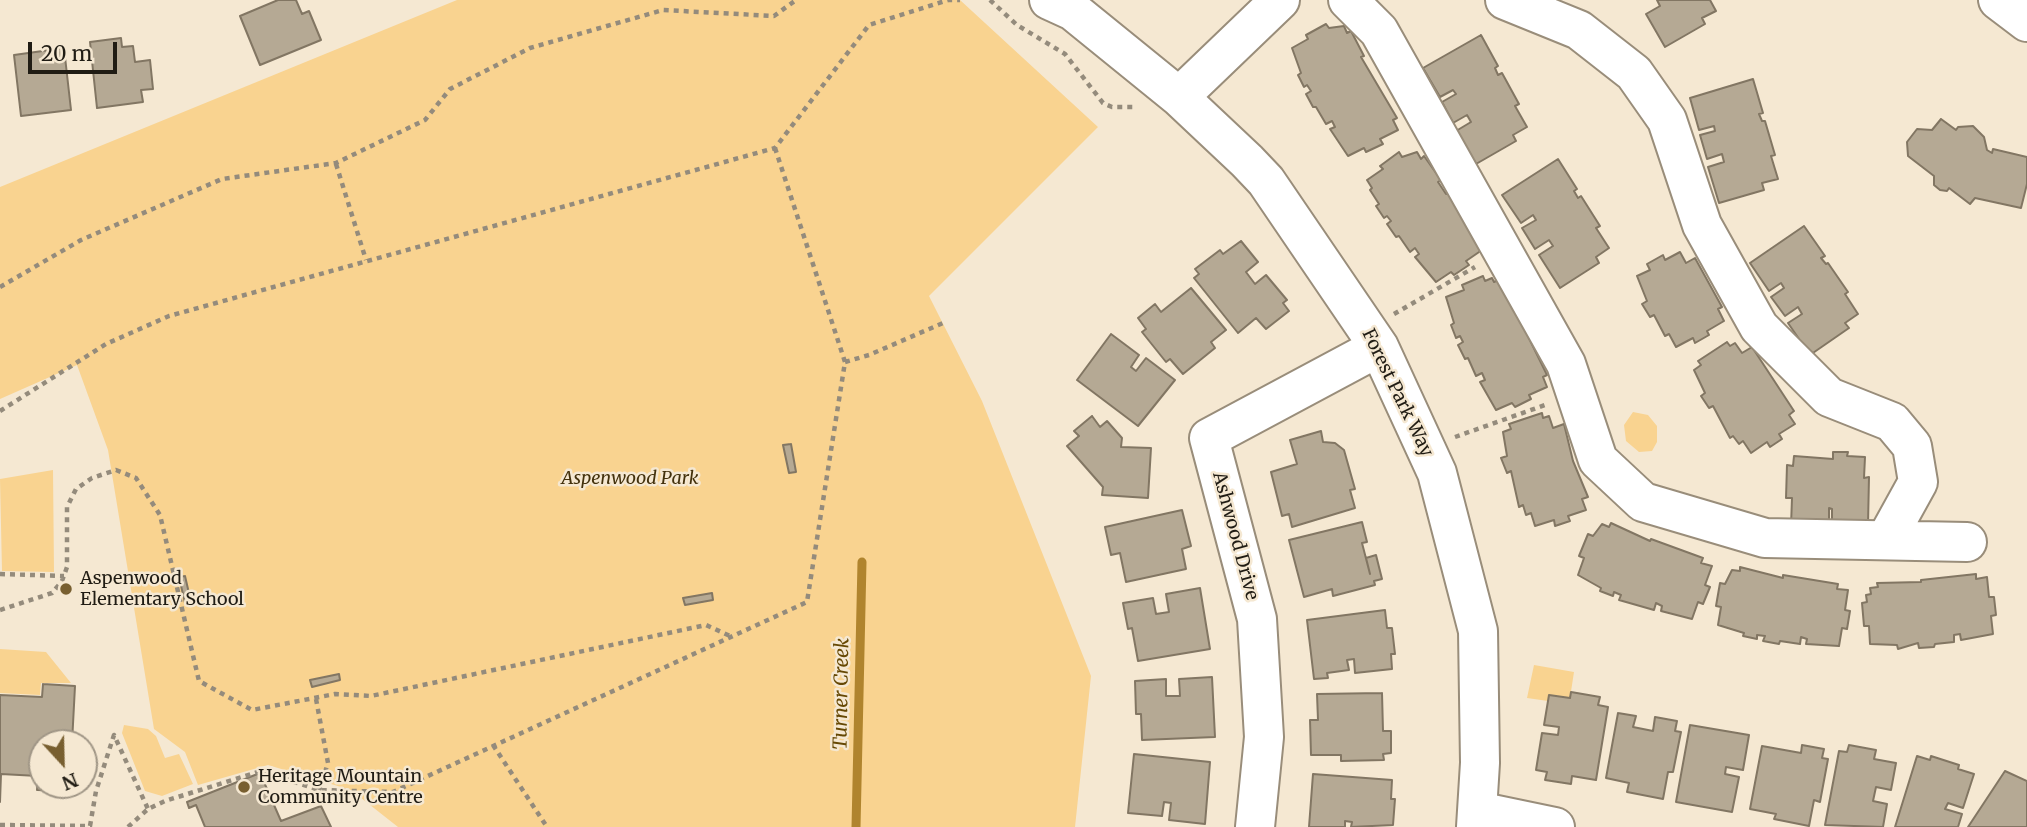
<!DOCTYPE html>
<style>
body{margin:0}
#map{position:relative;width:2027px;height:827px;overflow:hidden;background:#f5e8d2;font-family:Merriweather,serif}
canvas{display:block}
.north{position:absolute;left:28px;top:729px;width:70px;height:70px;box-sizing:border-box;background:#f5e8d2;border:2px solid #a09686;border-radius:50%;rotate:158deg;font-size:19px;font-weight:700;line-height:28px;text-align:center;color:#201c14}
.north::after{content:'';display:block;margin:auto;width:24px;height:32px;background:#785f30;clip-path:polygon(50% 0,100% 100%,50% 72%,0 100%)}
.scale{position:absolute;left:28px;top:42px;width:89px;height:32px;box-sizing:border-box;border:4px solid #201c14;border-top:0;padding-left:9px;font-size:21px;line-height:24px;white-space:nowrap;color:#201c14;-webkit-text-stroke:5px #f5e8d2;paint-order:stroke}
</style>
<div id="map">
<canvas width="2027" height="827"></canvas>
<div class="north">N</div>
<div class="scale">20 m</div>
</div>
<script>
const ctx = document.querySelector('canvas').getContext('2d');
ctx.lineJoin = 'round';
function fillPath(path, color) { ctx.fillStyle = color; ctx.fill(path, 'evenodd'); }
const toPath = rows => new Path2D(rows.map(r => 'M' + r).join(''));
function strokePath(path, color, width, dash) { ctx.strokeStyle = color; ctx.lineWidth = width; ctx.lineCap = dash ? 'butt' : 'round'; ctx.setLineDash(dash || []); ctx.stroke(path); }
function label(font, color, halo, rows, align = 'center') {
  ctx.font = font + ' Merriweather,serif'; ctx.lineWidth = 5; ctx.setLineDash([]); ctx.textBaseline = 'middle'; ctx.strokeStyle = halo; ctx.fillStyle = color; for (const [text, x, y, turn = 0] of rows) {
    ctx.save(); ctx.translate(x, y); ctx.rotate((+turn || 0) * Math.PI / 180); ctx.textAlign = isNaN(turn) ? turn : align; if (halo) ctx.strokeText(text, 0, 0); ctx.fillText(text, 0, 0); ctx.restore();
  }
}
fillPath(toPath([
 [457,0,960,0,1098,127,929,296,982,401,1091,676,1075,827,398,827,351,790,268,765,198,785,185,752,154,729,108,450,77,365,0,399,0,187],
 [1633,412,1648,415,1657,426,1657,442,1652,451,1639,452,1626,441,1624,425],
 [53,470,54,572,2,571,0,479],
 [0,649,46,652,71,683,41,683,40,695,0,693],
 [1534,665,1574,672,1570,698,1550,695,1548,701,1527,698],
 [124,725,148,729,156,736,165,758,179,754,193,784,162,796,145,791,122,733]
]), '#f9d390');
strokePath(toPath([
 [856,827,862,562]
]), '#b0842e', 9);
const building = toPath([
 [278,0,296,0,302,14,309,11,321,40,260,65,240,16,278,0],
 [1657,0,1710,0,1716,11,1702,18,1705,24,1665,47,1646,14,1660,6,1657,0],
 [1326,24,1329,28,1344,26,1347,33,1351,31,1364,56,1361,57,1397,118,1393,120,1398,130,1380,139,1383,144,1366,152,1364,148,1348,156,1330,129,1335,127,1332,121,1326,124,1316,107,1313,107,1306,94,1311,91,1307,85,1304,87,1298,75,1301,73,1292,48,1308,39,1306,35,1326,24],
 [1481,35,1498,66,1495,68,1498,75,1502,73,1519,104,1515,106,1527,127,1513,135,1516,141,1476,164,1456,131,1471,122,1467,115,1453,123,1442,102,1456,94,1453,90,1440,97,1423,68,1481,35],
 [121,38,122,47,133,46,135,62,150,60,153,89,141,90,143,102,97,108,90,42,121,38],
 [64,48,71,110,21,116,14,55,64,48],
 [1753,79,1763,113,1759,114,1762,121,1765,121,1775,155,1771,156,1778,179,1762,183,1764,190,1719,203,1708,167,1724,162,1722,154,1707,159,1700,135,1715,131,1714,126,1699,130,1690,98,1753,79],
 [1941,119,1956,130,1958,127,1973,126,1984,137,1987,150,1992,153,1993,149,2027,157,2027,184,2021,208,1975,198,1970,204,1949,188,1947,191,1940,190,1934,185,1934,176,1908,156,1907,142,1917,129,1932,130,1941,119],
 [1399,152,1402,157,1417,152,1421,159,1424,156,1441,180,1438,182,1446,194,1449,193,1456,207,1458,206,1482,250,1466,261,1469,265,1454,275,1451,272,1436,282,1415,257,1419,254,1415,248,1410,252,1399,236,1396,237,1387,224,1391,221,1387,216,1384,218,1376,206,1379,204,1370,190,1372,188,1367,180,1383,169,1380,166,1399,152],
 [1558,159,1577,189,1574,191,1578,198,1581,196,1600,226,1596,228,1609,248,1596,257,1599,263,1560,288,1539,255,1553,246,1549,240,1535,249,1522,228,1536,220,1533,215,1521,223,1502,195,1558,159],
 [1804,226,1825,256,1821,258,1826,264,1828,263,1848,292,1845,294,1858,314,1845,323,1849,328,1810,355,1788,323,1802,314,1798,307,1785,316,1771,297,1784,288,1781,283,1769,291,1750,263,1804,226],
 [1241,241,1258,262,1246,272,1255,284,1266,275,1287,300,1283,303,1289,311,1266,329,1256,318,1238,333,1194,278,1199,274,1195,269,1220,250,1223,254,1241,241],
 [1680,252,1686,263,1695,258,1722,307,1718,309,1724,321,1707,331,1709,335,1695,343,1693,338,1676,347,1669,334,1665,336,1654,315,1650,317,1642,304,1647,301,1637,276,1650,270,1647,264,1663,255,1665,260,1680,252],
 [1483,276,1485,281,1492,278,1494,282,1500,279,1547,375,1543,377,1547,387,1529,395,1531,399,1515,407,1512,403,1496,410,1480,382,1485,380,1482,373,1476,376,1468,358,1465,359,1458,345,1463,342,1460,336,1456,338,1451,325,1454,323,1446,297,1464,290,1462,285,1483,276],
 [1191,288,1226,330,1211,342,1215,348,1183,374,1170,359,1166,362,1142,332,1146,329,1138,318,1155,304,1161,312,1191,288],
 [1111,334,1139,355,1131,367,1136,371,1146,358,1175,380,1138,426,1077,380,1111,334],
 [1727,342,1730,346,1735,343,1742,353,1752,347,1794,411,1789,415,1795,424,1779,434,1782,439,1770,447,1767,442,1751,453,1743,441,1739,444,1733,436,1730,438,1713,406,1709,408,1701,396,1705,393,1694,370,1701,365,1698,361,1727,342],
 [1542,413,1543,418,1549,416,1553,428,1564,424,1573,461,1588,497,1582,499,1586,510,1568,516,1570,521,1555,526,1554,520,1535,526,1531,513,1526,515,1523,505,1519,507,1511,471,1507,473,1501,458,1507,456,1503,432,1511,429,1509,424,1542,413],
 [1092,416,1100,427,1107,421,1122,438,1121,447,1151,448,1148,498,1102,495,1103,487,1067,446,1079,436,1074,431,1092,416],
 [1321,431,1323,442,1335,443,1344,450,1355,489,1350,490,1355,508,1292,527,1289,514,1282,516,1271,472,1297,464,1290,440,1321,431],
 [791,444,796,472,789,473,783,445,791,444],
 [1833,452,1848,452,1847,456,1865,457,1864,478,1869,477,1868,525,1832,525,1832,509,1829,508,1829,526,1791,526,1792,498,1786,498,1787,465,1793,466,1794,456,1833,459,1833,452],
 [1182,510,1191,546,1182,549,1186,569,1126,582,1120,553,1111,555,1105,527,1182,510],
 [1362,522,1367,542,1362,543,1370,574,1366,558,1376,555,1382,579,1374,581,1375,585,1333,596,1332,589,1304,597,1289,540,1362,522],
 [1611,523,1650,541,1651,539,1703,558,1701,563,1712,566,1705,585,1710,587,1703,604,1698,602,1692,619,1661,611,1662,606,1656,603,1654,610,1619,600,1621,595,1614,592,1613,596,1600,591,1601,588,1578,575,1584,558,1579,556,1588,534,1593,536,1602,524,1609,527,1611,523],
 [1740,567,1783,578,1783,575,1838,584,1837,589,1848,590,1845,610,1850,611,1847,629,1842,628,1839,646,1806,644,1807,639,1801,637,1800,644,1780,641,1779,644,1763,641,1765,636,1757,635,1757,639,1743,636,1744,633,1718,625,1721,607,1716,606,1720,583,1725,584,1732,570,1740,571,1740,567],
 [1976,574,1976,579,1987,577,1989,597,1994,597,1996,615,1991,616,1993,634,1961,640,1960,634,1954,635,1954,642,1935,644,1934,647,1919,648,1918,643,1898,649,1897,645,1870,644,1869,626,1864,626,1862,603,1867,602,1866,595,1871,594,1870,588,1878,587,1877,583,1921,582,1921,580,1976,574],
 [185,576,191,602,185,603,179,577,185,576],
 [1200,588,1210,649,1138,661,1132,628,1128,629,1123,603,1153,598,1156,614,1169,612,1166,594,1200,588],
 [712,593,713,600,685,605,683,598,712,593],
 [1385,610,1387,628,1392,628,1395,654,1391,654,1392,669,1355,673,1354,659,1347,660,1349,670,1327,673,1328,678,1314,679,1307,620,1385,610],
 [339,674,340,680,312,687,310,680,339,674],
 [1212,677,1215,737,1142,740,1141,714,1136,714,1135,681,1166,679,1166,696,1180,696,1179,679,1212,677],
 [43,684,75,686,72,743,42,743,42,785,70,785,69,791,37,790,38,776,1,774,0,802,0,695,42,697,43,684],
 [1571,692,1600,697,1598,705,1608,707,1596,780,1572,776,1571,784,1545,780,1547,772,1536,770,1542,733,1558,735,1559,727,1544,725,1549,695,1570,698,1571,692],
 [1382,693,1383,731,1391,731,1391,753,1383,754,1384,760,1341,761,1341,755,1311,755,1310,720,1318,720,1317,694,1382,693],
 [1618,713,1636,716,1633,727,1653,731,1655,717,1677,721,1675,731,1681,732,1673,772,1668,772,1663,799,1627,792,1629,783,1606,778,1618,713],
 [1690,725,1749,735,1743,770,1726,767,1725,774,1739,777,1732,812,1676,802,1690,725],
 [1802,745,1824,749,1822,758,1828,759,1820,802,1814,800,1809,826,1774,819,1776,814,1750,809,1762,746,1801,753,1802,745],
 [1849,745,1876,750,1874,759,1896,763,1891,790,1876,787,1873,801,1887,804,1883,827,1825,825,1839,751,1847,752,1849,745],
 [1134,754,1210,762,1205,824,1169,820,1171,803,1164,802,1162,816,1128,813,1134,754],
 [1917,756,1930,760,1931,756,1959,765,1958,769,1974,774,1963,808,1948,803,1945,809,1962,814,1958,827,1895,827,1917,756],
 [2005,771,2027,781,2027,827,1968,827,2005,771],
 [260,773,281,821,321,806,331,827,205,827,196,805,189,808,187,802,260,773],
 [1313,774,1392,780,1391,799,1395,799,1393,825,1351,827,1352,822,1345,821,1345,827,1309,827,1313,774]
]);
fillPath(building, '#b5a994');
strokePath(building, '#827663', 2);
const minor = toPath([
 [1049,0,1073,11,1179,97,1247,161,1266,181,1379,347,1437,473,1478,631,1480,763,1476,827],
 [1348,0,1379,31,1566,364,1598,460,1643,502,1765,538,1967,542],
 [1505,0,1579,30,1634,73,1667,120,1702,225,1759,327,1829,397,1892,422,1912,446,1918,482,1886,540],
 [1179,97,1280,0],
 [1478,811,1555,827],
 [1255,827,1264,737,1257,619,1209,438,1379,347]
]);
const major = toPath([
 [1998,0,2027,22]
]);
strokePath(minor, '#998d7a', 42);
strokePath(major, '#998d7a', 42);
strokePath(toPath([
 [990,0,1017,25,1065,54,1103,103,1112,107,1137,107],
 [336,164,366,260],
 [0,287,81,240,222,179,336,163,425,120,450,89,530,48,663,10,774,16,796,0],
 [1394,314,1475,267],
 [845,362,869,355,943,323],
 [0,411,106,344,169,316,775,148,869,25,948,0,960,0],
 [1455,437,1545,405],
 [0,574,64,576],
 [0,610,52,593,62,581,67,567,67,507,76,489,92,478,116,470,136,478,160,515,199,681,252,710,335,694,371,696,706,625,730,636],
 [316,699,328,763,319,790],
 [493,745,547,827],
 [0,825,90,826,96,791,114,735,148,809],
 [128,827,148,809,165,801,261,771,319,790,393,792,807,602,845,362,775,148]
]), '#948b7c', 4.5, [5, 5]);
strokePath(minor, '#fff', 38);
strokePath(major, '#fff', 38);
for (const [x, y, r, color] of [
 [66,589,7,"#785f30"],
 [244,787,7,"#785f30"]
]) { const dot = new Path2D(); dot.arc(x, y, r, 0, 2 * Math.PI); ctx.fillStyle = color; ctx.fill(dot); strokePath(dot, '#f5e8d2', 2.5); }
label('18px', '#201c14', '#f5e8d2', [
 ["Forest Park Way",1397,393,64],
 ["Ashwood Drive",1235,536,75]
]);
label('italic 18px', '#43310c', '#f5e8d2', [
 ["Aspenwood Park",630,479]
]);
label('18px', '#201c14', '#f5e8d2', [
 ["Aspenwood",80,579],
 ["Elementary School",80,600],
 ["Heritage Mountain",258,777],
 ["Community Centre",258,798]
], 'left');
label('italic 19px', '#664803', '#f5e8d2', [
 ["Turner Creek",842,694,-89]
]);
</script>
